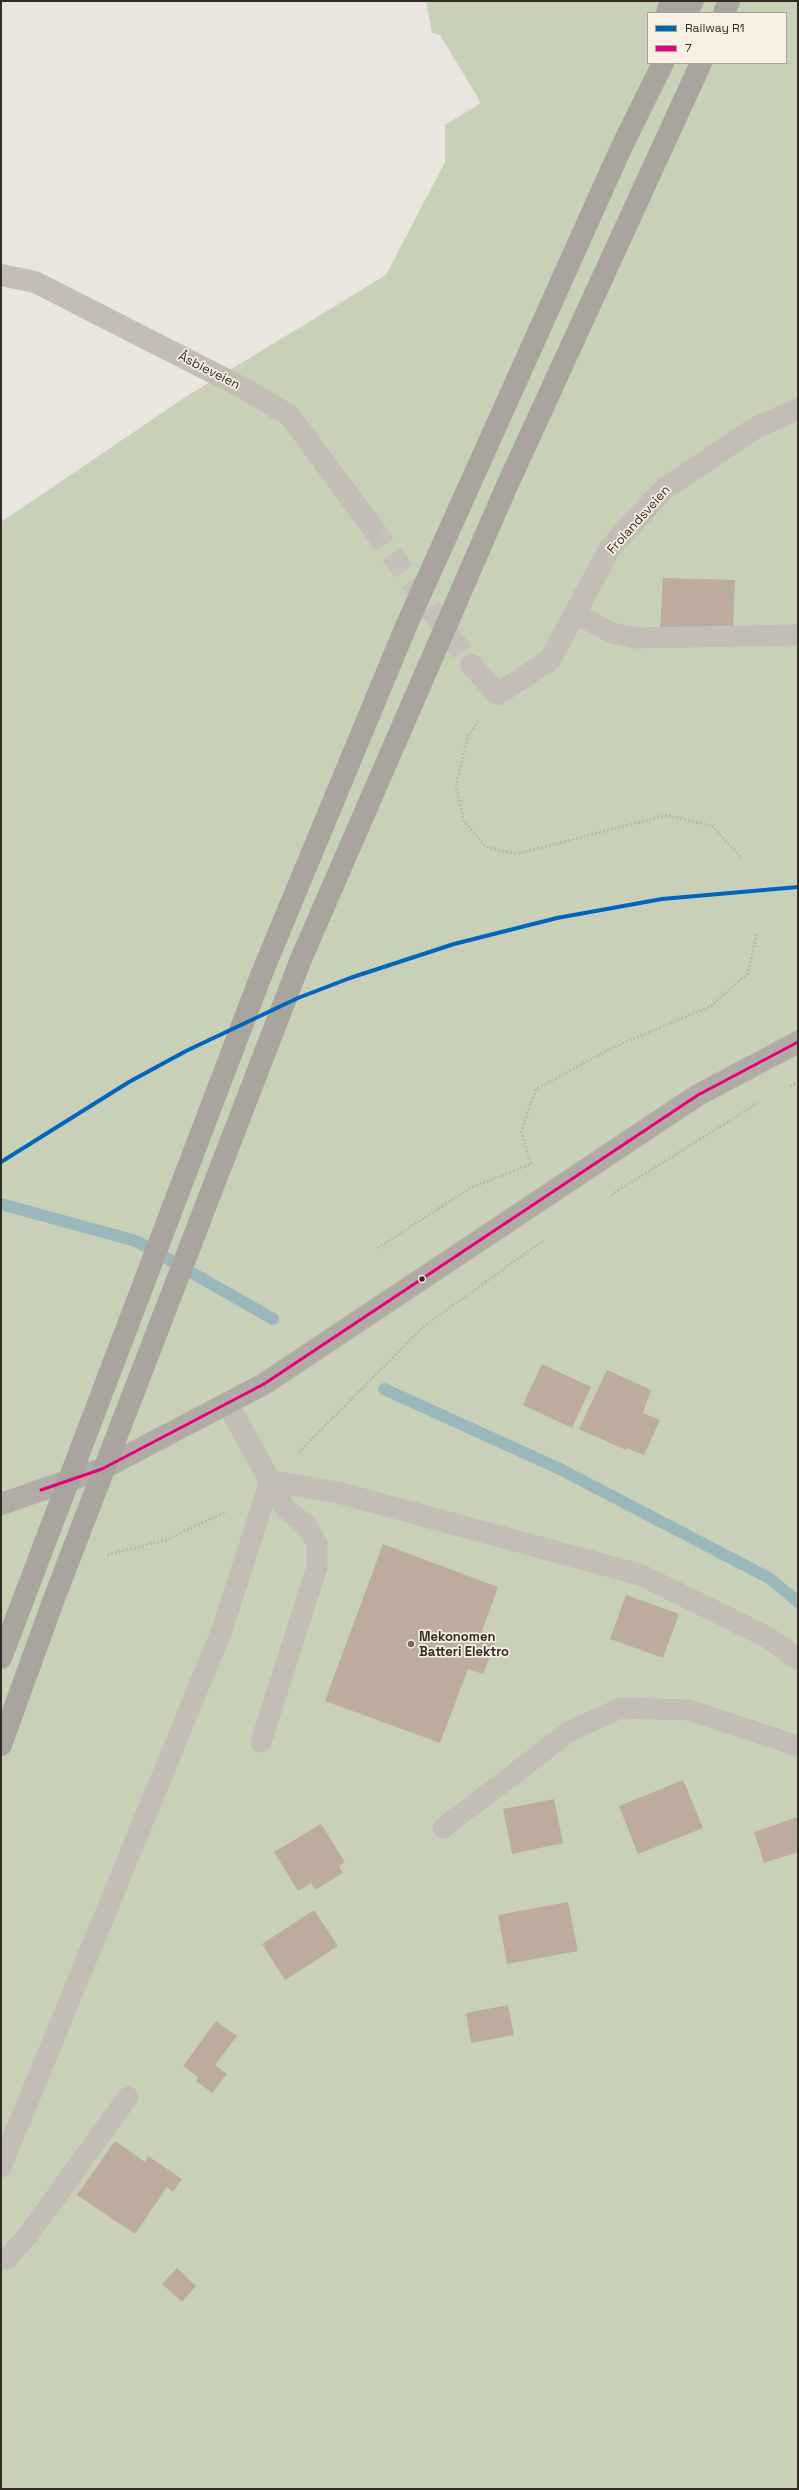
<!DOCTYPE html>
<meta charset="utf-8">
<style>
body{margin:0}
#map{position:relative;width:799px;height:2490px;overflow:hidden;background:#eae5de;font-family:"Space Grotesk",sans-serif}
canvas{display:block}
.frame{position:absolute;inset:0;border:2px solid #332b26;pointer-events:none}
.legend{position:absolute;left:647px;top:12px;width:140px;height:52px;box-sizing:border-box;background:#f8f0e3;border:1px solid #a9a197;margin:0;padding:5px 7px;list-style:none;font-size:12px;color:#332b26}
.legend li{display:flex;align-items:center;gap:8px;height:20px}
.legend b{width:20px;border:1px solid #a9a197}
</style>
<div id="map">
<canvas width="799" height="2490"></canvas>
<div class="frame"></div>
<ul class="legend">
<li><b style="height:5px;background:#0065bd"></b>Railway R1</li>
<li><b style="height:5px;background:#e5007d"></b>7</li>
</ul>
</div>
<script>
const ctx = document.querySelector('canvas').getContext('2d');
ctx.lineJoin = 'round';
function fillPath(path, color) { ctx.fillStyle = color; ctx.fill(path, 'evenodd'); }
const toPath = rows => new Path2D(rows.map(r => 'M' + r).join(''));
function strokePath(path, color, width, dash) { ctx.strokeStyle = color; ctx.lineWidth = width; ctx.lineCap = dash ? 'butt' : 'round'; ctx.setLineDash(dash || []); ctx.stroke(path); }
function label(font, color, halo, rows, align = 'center') {
  ctx.font = font + ' "Space Grotesk",sans-serif'; ctx.lineWidth = 3.5; ctx.setLineDash([]); ctx.textBaseline = 'middle'; ctx.strokeStyle = halo; ctx.fillStyle = color; for (const [text, x, y, turn = 0] of rows) {
    ctx.save(); ctx.translate(x, y); ctx.rotate((+turn || 0) * Math.PI / 180); ctx.textAlign = isNaN(turn) ? turn : align; if (halo) ctx.strokeText(text, 0, 0); ctx.fillText(text, 0, 0); ctx.restore();
  }
}
fillPath(toPath([
 [426,1,798,1,798,2489,1,2489,1,522,187,396,386,275,445,162,445,125,481,103,440,35,432,33],
 [648,13,786,13,786,63,648,63]
]), '#c9d0b8');
strokePath(toPath([
 [1,1204,136,1241,273,1319],
 [384,1389,560,1469,769,1578,798,1602]
]), '#9ab8bb', 12);
fillPath(toPath([
 [663,578,735,580,733,632,660,630],
 [542,1364,591,1387,572,1428,523,1405],
 [607,1370,651,1390,643,1413,660,1420,644,1455,627,1448,626,1450,579,1429],
 [383,1544,498,1587,482,1631,498,1636,483,1674,468,1669,440,1743,325,1701],
 [626,1595,679,1614,663,1658,610,1639],
 [683,1780,703,1828,638,1854,619,1806],
 [554,1799,563,1843,512,1854,503,1809],
 [798,1817,798,1852,764,1863,754,1832],
 [321,1824,345,1862,339,1866,343,1873,315,1890,311,1883,298,1891,274,1852],
 [568,1902,578,1951,507,1964,498,1915],
 [314,1910,338,1946,285,1980,262,1944],
 [508,2005,514,2035,471,2043,466,2013],
 [216,2021,237,2036,215,2065,227,2074,212,2093,196,2081,198,2077,183,2066],
 [115,2141,145,2162,148,2156,182,2179,173,2192,167,2187,135,2234,77,2195],
 [177,2268,196,2286,182,2302,162,2284]
]), '#bdaba0');
strokePath(toPath([
 [372,527,471,665]
]), '#c5c0b9', 22, [22, 11]);
strokePath(toPath([
 [478,721,468,736,456,786,464,821,486,847,516,854,667,815,712,826,742,859],
 [790,1086,798,1083],
 [611,1195,758,1103],
 [378,1248,470,1188,531,1164,521,1131,536,1089,614,1047,711,1006,748,973,757,932],
 [299,1452,423,1327,544,1240],
 [107,1555,166,1540,225,1512]
]), '#bcb6af', 2.5, [2, 2]);
strokePath(toPath([
 [576,614,612,633,635,638,798,635],
 [261,1742,317,1567,317,1543,306,1525,285,1508,270,1481],
 [443,1828,570,1731,621,1708,689,1710,798,1746],
 [1,2167,222,1630,270,1481],
 [1,2258,7,2259,28,2235,128,2097]
]), '#c3bdb6', 21);
strokePath(toPath([
 [1,275,35,282,245,389,290,416,372,527],
 [471,665,498,694,550,660,610,548,664,489,755,428,798,409],
 [228,1404,270,1481,340,1493,641,1575,767,1637,798,1659]
]), '#c3bdb6', 22);
strokePath(toPath([
 [1,1504,102,1469,264,1384,698,1095,798,1042]
]), '#b1aba6', 22);
strokePath(toPath([
 [667,13,671,1],
 [687,13,693,1],
 [724,13,729,1],
 [301,959,506,488,701,63],
 [262,973,407,624,622,146,663,63]
]), '#a9a49d', 22);
strokePath(toPath([
 [1,1658,262,973],
 [1,1745,55,1596,301,959]
]), '#a9a49d', 22);
strokePath(toPath([
 [41,1490,102,1469,264,1384,698,1095,798,1042]
]), '#e5007d', 3);
strokePath(toPath([
 [1,1162,129,1082,186,1051,298,998,350,978,454,944,557,918,662,899,798,887]
]), '#0065bd', 4);
for (const [x, y, r, color] of [
 [422,1279,3.5,"#332b26"],
 [411,1644,4,"#736c66"]
]) { const dot = new Path2D(); dot.arc(x, y, r, 0, 2 * Math.PI); ctx.fillStyle = color; ctx.fill(dot); strokePath(dot, '#f8f0e3', 1.5); }
label('13px', '#332b26', '#f8f0e3', [
 ["Åsbieveien",209,371,27],
 ["Frolandsveien",639,520,-48]
]);
label('bold 13px', '#332b26', '#f8f0e3', [
 ["Mekonomen",419,1637],
 ["Batteri Elektro",419,1652]
], 'left');
</script>
